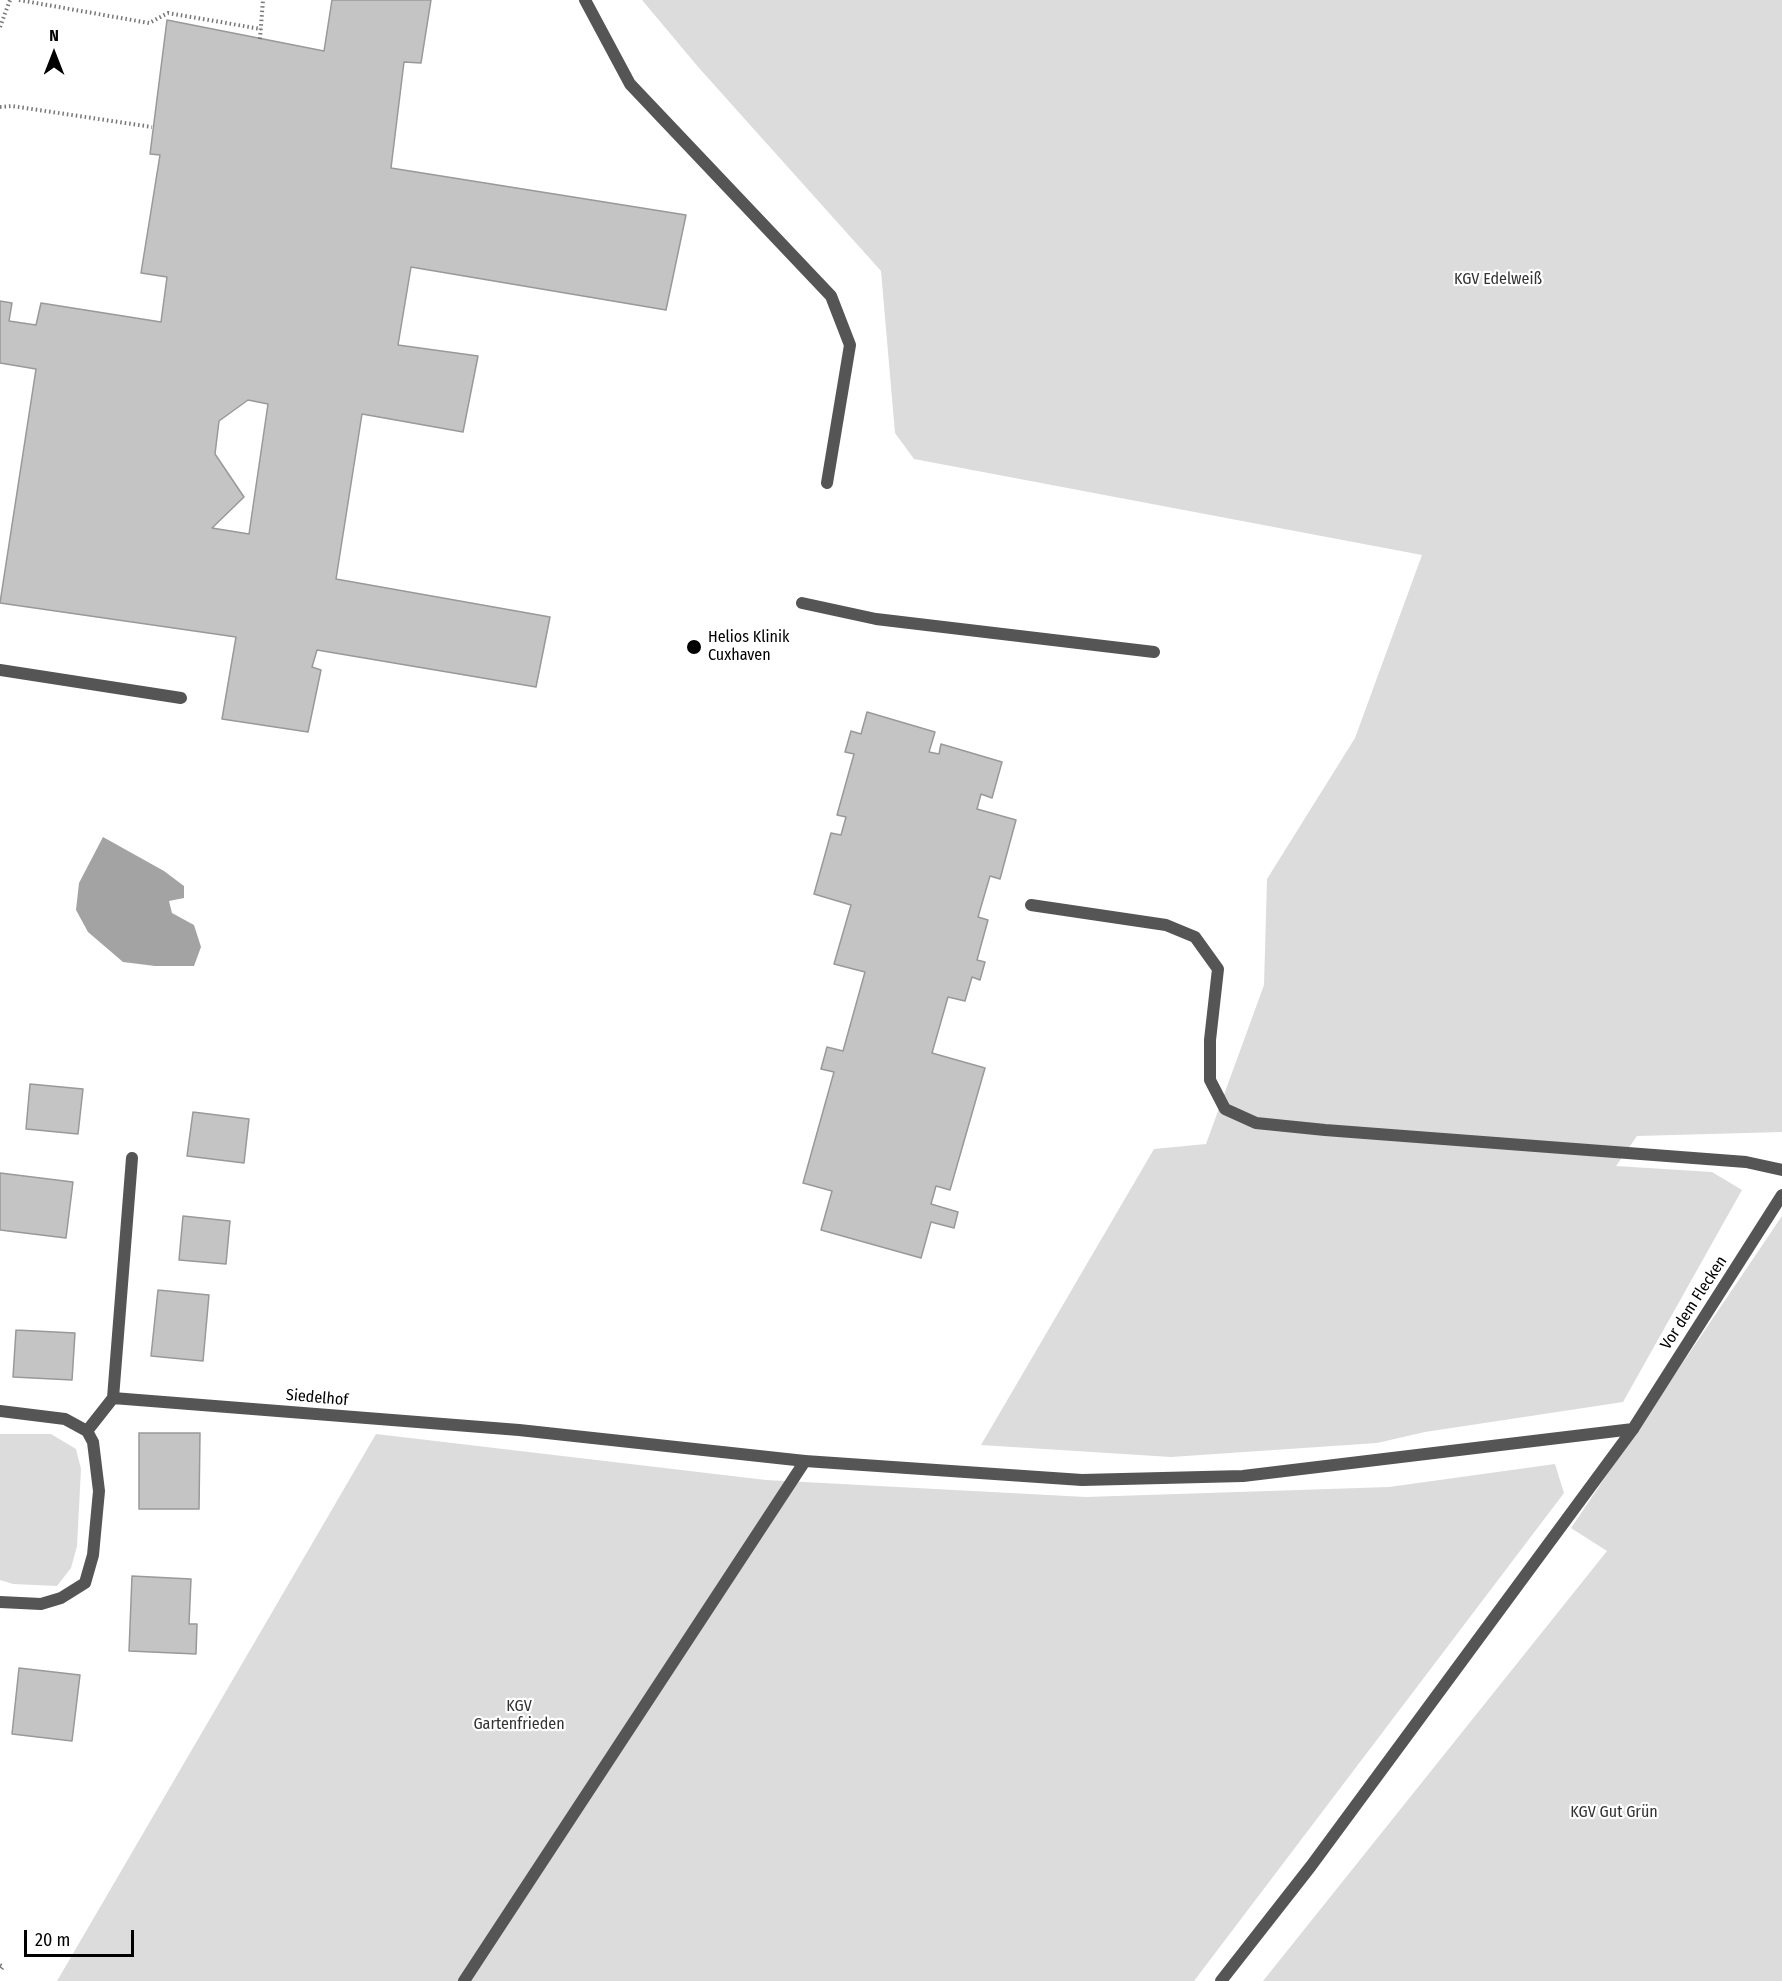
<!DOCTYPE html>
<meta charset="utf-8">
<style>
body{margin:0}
#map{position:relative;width:1782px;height:1981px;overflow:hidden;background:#fff;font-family:"Fira Sans Condensed",sans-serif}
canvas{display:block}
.north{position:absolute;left:24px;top:24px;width:60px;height:60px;-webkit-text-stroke:4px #fff;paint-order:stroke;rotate:0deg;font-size:16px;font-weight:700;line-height:24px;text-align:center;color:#000}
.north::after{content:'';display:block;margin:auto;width:21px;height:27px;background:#000;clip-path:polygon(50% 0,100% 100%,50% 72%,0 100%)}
.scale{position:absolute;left:24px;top:1930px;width:110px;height:27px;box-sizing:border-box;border:3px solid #000;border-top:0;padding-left:8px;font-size:18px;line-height:21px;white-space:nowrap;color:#000;-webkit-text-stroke:4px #fff;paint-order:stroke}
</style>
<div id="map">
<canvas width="1782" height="1981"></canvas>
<div class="north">N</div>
<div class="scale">20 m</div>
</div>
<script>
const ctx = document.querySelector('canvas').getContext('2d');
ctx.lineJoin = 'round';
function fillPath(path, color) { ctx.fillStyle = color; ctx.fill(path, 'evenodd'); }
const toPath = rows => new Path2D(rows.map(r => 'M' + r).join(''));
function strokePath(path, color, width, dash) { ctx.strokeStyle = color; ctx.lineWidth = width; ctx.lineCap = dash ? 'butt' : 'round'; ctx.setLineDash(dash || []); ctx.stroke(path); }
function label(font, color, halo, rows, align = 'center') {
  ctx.font = font + ' "Fira Sans Condensed",sans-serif'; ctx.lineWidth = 4.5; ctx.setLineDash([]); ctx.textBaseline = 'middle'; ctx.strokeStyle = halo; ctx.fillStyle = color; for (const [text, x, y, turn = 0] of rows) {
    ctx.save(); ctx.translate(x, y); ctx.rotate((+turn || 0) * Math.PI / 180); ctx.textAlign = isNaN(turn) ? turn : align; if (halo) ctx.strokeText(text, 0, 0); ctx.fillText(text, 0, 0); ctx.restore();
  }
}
fillPath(toPath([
 [642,0,1782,0,1782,1132,1637,1136,1616,1166,1712,1172,1742,1190,1623,1402,1425,1432,1377,1443,1171,1457,981,1445,1154,1149,1206,1144,1264,985,1267,879,1355,738,1422,555,914,459,895,433,881,271,699,68],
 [1782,1216,1782,1981,1263,1981,1607,1551,1571,1528],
 [0,1434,51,1434,76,1449,81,1469,77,1546,71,1568,57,1586,13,1584,0,1580],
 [376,1434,766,1480,1086,1497,1389,1487,1555,1464,1564,1493,1194,1981,57,1981]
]), '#dcdcdc');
fillPath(toPath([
 [103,837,164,871,184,886,184,898,169,901,172,913,194,925,201,947,194,966,155,966,123,962,88,932,76,910,79,883]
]), '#a3a3a3');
const building = toPath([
 [332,0,431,0,421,63,404,62,391,168,686,215,666,310,411,267,398,345,478,356,463,432,362,414,336,579,550,617,536,687,317,650,312,667,321,670,308,732,222,719,236,637,0,603,36,369,0,363,0,301,12,303,9,321,36,325,41,303,161,322,167,277,141,273,160,155,150,154,167,20,324,51,332,0],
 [248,400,268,404,249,534,212,528,244,497,215,454,219,421,248,400],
 [867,712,935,732,929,752,939,754,941,744,1002,762,992,798,981,794,977,809,1016,820,1000,879,990,876,978,917,988,920,977,960,985,962,980,980,972,977,965,1001,948,997,932,1053,985,1068,950,1190,936,1186,931,1204,958,1212,954,1228,931,1222,921,1258,821,1230,832,1191,803,1183,834,1072,821,1069,827,1047,843,1051,865,972,834,964,851,905,814,894,831,833,841,835,846,817,837,815,854,754,845,752,851,731,861,734,867,712],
 [30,1084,83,1089,78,1134,26,1129,30,1084],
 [193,1112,249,1119,244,1163,187,1156,193,1112],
 [0,1173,73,1182,66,1238,0,1230,0,1173],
 [183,1216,230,1221,226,1264,179,1260,183,1216],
 [158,1290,209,1295,203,1361,151,1356,158,1290],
 [16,1330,75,1333,72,1380,13,1377,16,1330],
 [139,1433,200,1433,199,1509,139,1509,139,1433],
 [132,1576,191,1579,189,1624,197,1624,196,1654,129,1651,132,1576],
 [19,1668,80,1675,72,1741,12,1734,19,1668]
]);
fillPath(building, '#c4c4c4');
strokePath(building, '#999', 1.5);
strokePath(toPath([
 [19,0,149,23,168,13,261,29],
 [0,27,10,0],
 [260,39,263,0],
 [0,107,12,106,152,127],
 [0,1965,3,1967,0,1971]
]), '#777', 4, [1.5, 3]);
strokePath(toPath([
 [585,0,630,84,831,296,850,345,827,483],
 [802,603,876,619,1154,652],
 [0,670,181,698],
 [1031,905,1166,925,1195,937,1218,969,1210,1040,1210,1080,1225,1109,1256,1123,1325,1130,1746,1162,1782,1170],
 [464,1981,805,1461],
 [1221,1981,1311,1866,1633,1429]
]), '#555', 12);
strokePath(toPath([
 [113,1398,519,1430,805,1461,1082,1480,1243,1476,1633,1429,1782,1195],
 [0,1411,65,1419,87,1431,93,1442,99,1491,93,1555,85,1583,61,1598,41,1604,0,1602],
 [87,1431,113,1398,132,1158]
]), '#555', 12);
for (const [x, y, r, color] of [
 [694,647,8,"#000"]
]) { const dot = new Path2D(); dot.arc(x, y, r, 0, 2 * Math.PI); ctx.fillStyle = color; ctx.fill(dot); strokePath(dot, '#fff', 2); }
label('16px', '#333', '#fff', [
 ["KGV Edelweiß",1498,280],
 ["KGV",519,1707],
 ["Gartenfrieden",519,1725],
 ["KGV Gut Grün",1614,1813]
]);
label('16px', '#000', '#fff', [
 ["Helios Klinik",708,638],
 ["Cuxhaven",708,656]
], 'left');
label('16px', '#000', '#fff', [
 ["Vor dem Flecken",1694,1303,-57],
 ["Siedelhof",317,1398,5]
]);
</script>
